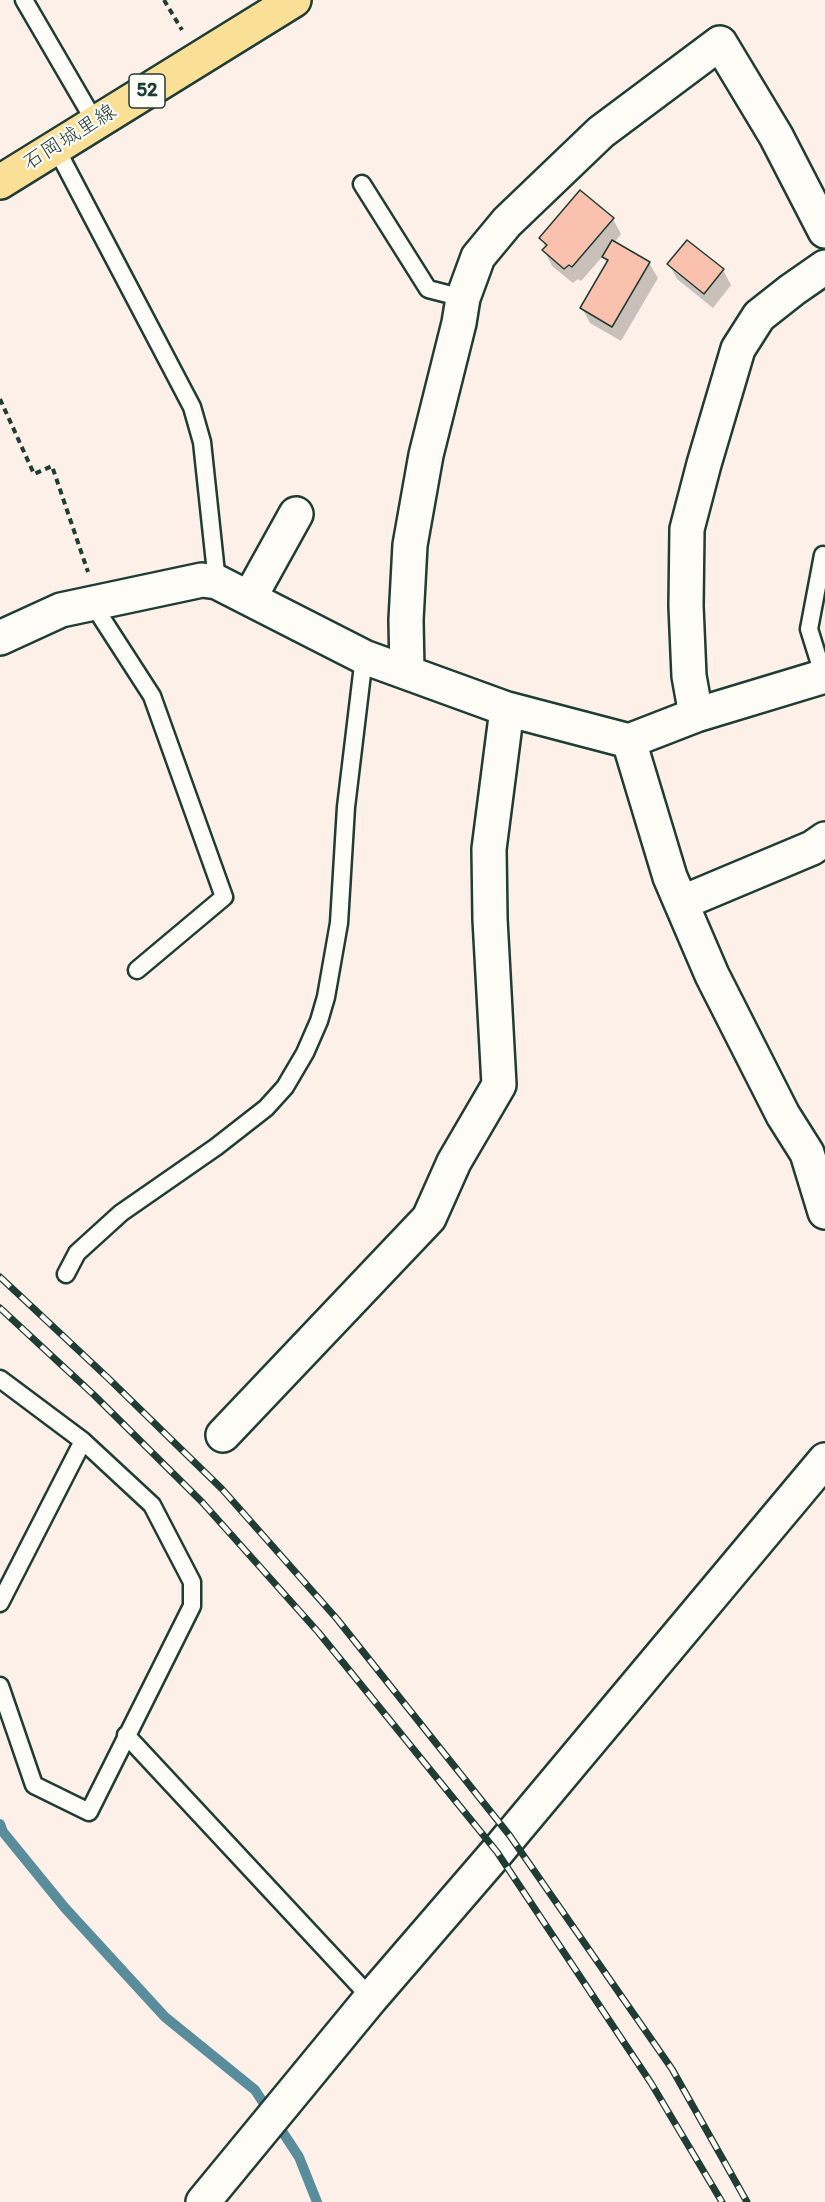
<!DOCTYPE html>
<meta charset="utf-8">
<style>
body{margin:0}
canvas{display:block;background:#fcf0e8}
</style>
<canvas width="825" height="2202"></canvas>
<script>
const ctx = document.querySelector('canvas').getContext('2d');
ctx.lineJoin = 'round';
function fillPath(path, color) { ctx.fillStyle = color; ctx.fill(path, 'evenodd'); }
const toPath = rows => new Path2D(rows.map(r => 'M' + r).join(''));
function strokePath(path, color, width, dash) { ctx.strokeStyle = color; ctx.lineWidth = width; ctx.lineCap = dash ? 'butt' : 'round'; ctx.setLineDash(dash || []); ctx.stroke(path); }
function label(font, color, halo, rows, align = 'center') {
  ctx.font = font + ' Itim,"Klee One",sans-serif'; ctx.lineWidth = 4.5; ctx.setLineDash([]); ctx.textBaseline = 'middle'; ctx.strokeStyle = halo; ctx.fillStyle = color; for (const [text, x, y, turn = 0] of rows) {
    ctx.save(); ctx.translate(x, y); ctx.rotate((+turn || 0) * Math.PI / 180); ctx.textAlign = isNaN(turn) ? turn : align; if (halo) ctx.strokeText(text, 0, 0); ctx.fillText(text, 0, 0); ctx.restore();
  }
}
fillPath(toPath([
 [613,219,621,234,614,243,649,263,658,278,621,341,590,323,582,308,607,264,603,256,581,281,578,279,573,283,552,266,544,250,546,248,541,239],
 [669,264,723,270,731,285,713,308,677,279]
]), '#0003');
strokePath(toPath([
 [0,1824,3,1832,65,1908,165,2017,255,2090,299,2157,317,2202]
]), '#5a8d9c', 10);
const building = toPath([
 [580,190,614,218,572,267,569,265,564,269,542,250,547,245,539,238,580,190],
 [612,240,650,262,612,327,580,308,608,260,602,257,612,240],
 [687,240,724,269,704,294,667,264,687,240]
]);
fillPath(building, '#f9c1ae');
strokePath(building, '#1f3d34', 1.5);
const service = toPath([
 [24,0,95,122],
 [56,148,192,407,202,442,217,582],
 [362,184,428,289,463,298],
 [823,555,809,629,824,677],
 [98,601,101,617,152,696,224,897,137,970],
 [66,1274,77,1253,121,1213,216,1147,266,1108,285,1087,305,1053,319,1021,326,997,339,923,346,807,364,657],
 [0,1379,83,1441,152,1505,192,1582,192,1606,89,1812,34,1785,0,1686],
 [0,1603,83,1441],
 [126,1735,371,1998]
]);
const minor = toPath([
 [250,597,296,514],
 [0,638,61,610,202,580,217,582,364,657,507,709,629,741,696,715,825,676],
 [407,672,406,620,410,545,426,455,459,323,463,298,478,257,507,222,601,132,720,43,776,136,825,231],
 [696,715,689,676,686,606,687,529,704,464,738,349,759,316,792,290,825,267],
 [629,741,670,877,712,975,783,1115,807,1153,825,1212],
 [681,903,812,848,825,839],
 [223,1435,429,1218,454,1162,499,1085,490,919,489,849,507,709],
 [203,2202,371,1998,497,1852,825,1460]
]);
const primary = toPath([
 [0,182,294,0]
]);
strokePath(service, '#1f3d34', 21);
strokePath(minor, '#1f3d34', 38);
strokePath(primary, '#1f3d34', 38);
strokePath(toPath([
 [164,0,182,30],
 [0,399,34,474,52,466,88,572]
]), '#1f3d34', 4, [6, 4.5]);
strokePath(service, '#fdfcf7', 16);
strokePath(minor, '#fdfcf7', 33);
strokePath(primary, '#fadf96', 33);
const rail = toPath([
 [0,1277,108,1378,222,1489,337,1619,510,1836,672,2069,747,2202],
 [0,1308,94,1395,202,1502,319,1633,497,1852,651,2083,722,2202]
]);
strokePath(rail, '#1f3d34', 7);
strokePath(rail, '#fdfcf7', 4.5, [14]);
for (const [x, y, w] of [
 [147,91,36]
]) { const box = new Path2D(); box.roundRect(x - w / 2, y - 17, w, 34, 4.5); ctx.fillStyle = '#fdfcf7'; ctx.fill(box); strokePath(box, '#1f3d34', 1.5); }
label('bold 20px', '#1f3d34', null, [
 ["52",147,91]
]);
label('21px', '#1f3d34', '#fdfcf7', [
 ["石岡城里線",70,138,-32]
]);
</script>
